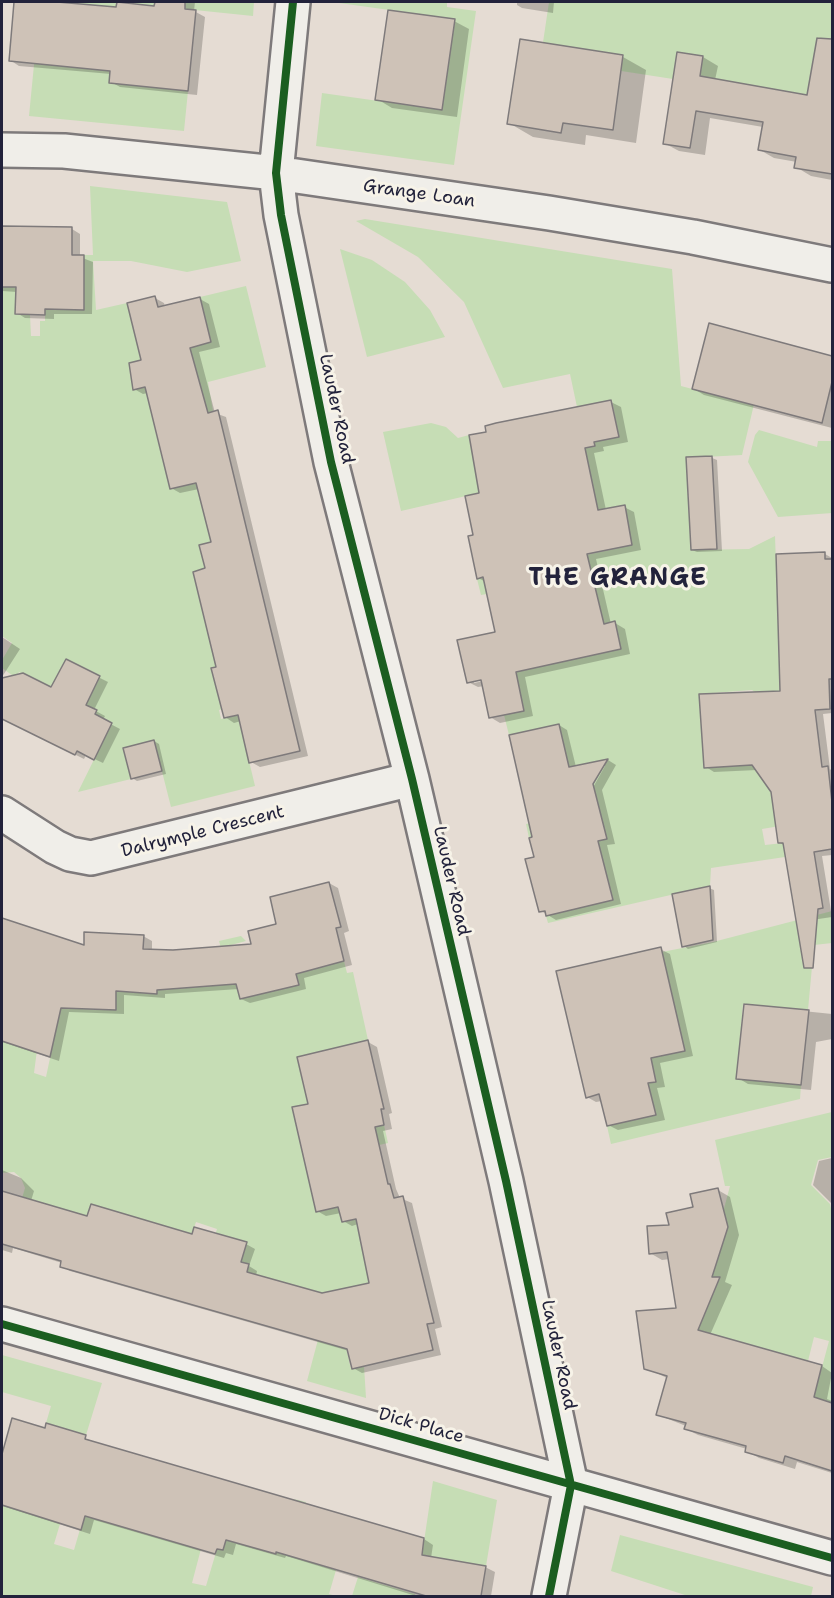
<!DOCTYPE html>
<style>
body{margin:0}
#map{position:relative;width:834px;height:1598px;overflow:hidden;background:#e5dcd3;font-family:"Shantell Sans",sans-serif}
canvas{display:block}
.frame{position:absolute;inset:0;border:3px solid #22223b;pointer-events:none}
</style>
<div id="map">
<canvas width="834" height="1598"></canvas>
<div class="frame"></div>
</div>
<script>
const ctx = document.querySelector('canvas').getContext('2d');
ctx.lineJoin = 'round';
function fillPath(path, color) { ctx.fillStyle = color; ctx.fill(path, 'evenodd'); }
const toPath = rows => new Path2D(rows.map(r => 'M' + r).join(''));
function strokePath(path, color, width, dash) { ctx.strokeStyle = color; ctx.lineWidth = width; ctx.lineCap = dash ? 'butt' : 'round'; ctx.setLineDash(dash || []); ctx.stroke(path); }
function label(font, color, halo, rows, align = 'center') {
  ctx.font = font + ' "Shantell Sans",sans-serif'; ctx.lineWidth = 6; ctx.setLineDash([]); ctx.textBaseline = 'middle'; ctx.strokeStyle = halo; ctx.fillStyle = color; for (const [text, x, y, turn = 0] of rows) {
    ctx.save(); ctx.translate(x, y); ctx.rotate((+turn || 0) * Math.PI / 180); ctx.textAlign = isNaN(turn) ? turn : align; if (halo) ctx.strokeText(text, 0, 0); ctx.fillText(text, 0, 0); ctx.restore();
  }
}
fillPath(toPath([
 [31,2,155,2,154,6,117,2,116,7,77,4,76,14,110,71,109,83,188,91,184,131,29,116,37,34,28,33],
 [185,2,254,2,253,16,185,9],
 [332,2,447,2,447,7,476,11,454,165,316,146,322,93,442,110,454,19],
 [549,2,832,2,832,63,813,60,807,95,721,80,715,114,696,111,703,56,677,52,673,79,621,71,623,55,541,56],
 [90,186,227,202,241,261,187,272,131,261,93,261,96,310,127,303,141,360,129,363,133,389,197,374,190,348,211,342,200,297,246,286,266,367,208,382,213,411,154,426,170,489,229,474,203,508,211,542,199,545,205,568,193,572,229,707,219,710,221,719,238,715,255,786,171,807,154,740,124,748,131,779,78,792,112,723,95,714,97,710,81,703,91,694,98,681,95,673,72,662,63,664,56,677,60,685,57,690,19,672,16,678,2,668,2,660,12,643,2,636,2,287,16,287,15,314,30,315,31,336,40,336,40,321,45,321,45,310,84,310,84,255,93,255],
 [365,219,672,269,681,386,734,400,755,400,742,455,686,458,691,550,749,549,775,536,781,710,752,690,700,694,705,768,746,764,773,731,817,729,819,740,770,780,772,794,830,786,832,801,778,810,780,826,762,829,765,845,783,843,785,857,711,868,710,886,548,923,546,916,612,899,598,841,607,839,561,829,529,838,526,824,579,812,573,788,594,783,599,774,597,768,569,767,559,724,509,735,504,715,516,712,516,672,621,648,615,622,604,624,487,594,481,595,477,579,632,545,625,505,598,510,585,448,595,446,594,442,619,437,612,400,577,407,570,374,503,388,464,302,418,257,356,221],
 [340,249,372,260,405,282,430,310,445,337,367,357],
 [431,423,446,427,458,438,469,435,479,493,401,511,383,432],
 [759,430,817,447,818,441,832,441,832,513,778,517,748,462,755,435],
 [832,911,832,943,814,945,808,1010,743,1004,737,1078,801,1085,800,1099,611,1144,607,1126,656,1115,648,1083,656,1081,651,1058,684,1050,662,952,713,942],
 [49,933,57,936,44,996,34,1073,46,1077,62,1002,81,1009,115,1010,116,985,141,986,141,993,156,994,159,951,169,950,173,989,197,987,222,952,219,941,241,936,246,941,227,946,240,999,298,985,294,964,328,965,344,961,347,973,353,972,368,1040,297,1057,308,1104,344,1129,384,1125,388,1143,344,1153,307,1171,316,1212,338,1207,342,1222,356,1219,370,1283,331,1291,330,1297,247,1272,249,1264,210,1252,217,1229,196,1222,179,1274,155,1223,91,1204,87,1216,63,1209,50,1252,4,1245,10,1224,14,1225,25,1188,21,1178,14,1172,2,1173,2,1041,6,1042,30,991],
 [832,1112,832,1157,818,1160,811,1185,830,1204,832,1213,832,1403,814,1397,829,1341,814,1337,808,1361,704,1356,685,1308,708,1306,720,1278,712,1277,726,1231,718,1231,730,1186,725,1186,715,1140],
 [343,1334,351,1369,364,1366,366,1398,307,1381,319,1336],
 [2,1355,102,1383,86,1435,46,1423,51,1406,2,1392],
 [169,1465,202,1545,192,1583,206,1586,217,1549,223,1550,226,1540,276,1554,291,1499,299,1500,306,1502,290,1556,336,1570,329,1594,336,1596,2,1596,2,1505,18,1510,28,1478,63,1514,54,1544,74,1550,92,1488,90,1517,148,1535],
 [433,1481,497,1500,486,1566,422,1555],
 [620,1535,813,1587,811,1596,688,1596,611,1571],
 [358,1577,415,1594,415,1596,352,1596]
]), '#c6ddb5');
fillPath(toPath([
 [16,2,118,9,156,8,156,2,195,2,194,11,205,17,197,95,120,87,111,82,111,74,19,66,10,60],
 [517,2,554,2,553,13,522,8,517,5],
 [454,21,469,29,457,117,392,108,377,99],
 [623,57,646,70,636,143,586,135,585,145,533,137,509,123],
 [703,57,718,66,715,80,809,96,814,62,832,65,832,180,811,176,796,167,797,162,774,158,760,150,763,127,710,118,705,155,679,151,664,143],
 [2,229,72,229,80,234,80,257,93,262,92,314,54,314,54,319,25,318,17,313,17,292,2,291],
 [155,298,164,303,165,307,200,299,209,304,220,347,199,352,215,413,226,417,308,756,260,767,251,762,241,721,234,723,225,717,207,570,213,543,199,489,180,493,171,488,148,393,143,394,134,389,143,361],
 [710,325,832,357,832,428,704,395,694,389],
 [611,402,621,407,628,442,603,447,604,451,594,453,606,510,624,507,634,512,641,550,596,559,611,624,615,623,625,629,630,654,525,677,533,716,500,723,490,717,484,686,478,687,468,682,497,633,486,582,478,578,475,536,481,494],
 [474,680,488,680,474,683],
 [712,458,717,460,722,551,697,552,692,550,688,459],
 [825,554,832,558,832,713,823,714,830,769,832,771,832,855,822,856,832,917,805,921,785,846,779,842,773,791,757,770,714,772,706,767,782,693],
 [2,637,20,649,2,677],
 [66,661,108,682,94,710,105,716,103,720,120,729,103,763,86,755,84,759,2,718,2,680,22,675,51,689],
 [559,725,567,730,576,767,608,760,616,765,602,790,615,844,607,845,621,904,556,920,541,911,534,838],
 [602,766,605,766,591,791,588,790],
 [154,741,159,744,166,774,137,781,132,778],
 [329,883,338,888,349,931,344,933,352,965,304,978,306,989,250,1003,241,999,239,989,165,994,165,998,124,995,124,1014,69,1012,59,1061,2,1042,2,920,85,948,143,936,152,941,152,951,253,946],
 [709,888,714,890,717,942,688,949,684,946],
 [660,949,670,954,693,1056,660,1063,665,1087,657,1088,665,1120,618,1130,608,1125,602,1101,596,1102,587,1097],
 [745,1005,832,1014,832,1039,816,1042,811,1090,748,1084,738,1078],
 [368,1042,377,1047,392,1113,389,1114,392,1129,383,1131,396,1189,400,1198,412,1203,442,1327,435,1329,441,1355,362,1373,353,1368,349,1351,70,1271,61,1266,62,1263,13,1248,12,1253,2,1250,2,1170,21,1178,34,1191,31,1201,88,1217,246,1244,255,1249,249,1266,257,1271,256,1276,322,1295,371,1284,358,1224,352,1226,343,1221,341,1213,326,1216,317,1211,310,1105],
 [832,1158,832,1204,813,1185,819,1161],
 [718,1190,730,1197,739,1235,725,1282,732,1285,710,1335,822,1366,832,1373,827,1399,832,1401,832,1473,797,1462,795,1469,759,1458,747,1451,747,1449,698,1435,686,1429,686,1426,658,1415,667,1378,646,1368,677,1310,670,1259,662,1260,650,1253,671,1227],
 [13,1420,46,1430,47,1425,95,1442,424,1539,433,1545,431,1558,485,1567,495,1572,491,1596,416,1596,286,1556,285,1558,236,1544,233,1555,226,1553,224,1558,94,1520,90,1534,2,1506,2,1459]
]), '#0003');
const building = toPath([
 [14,2,57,2,116,7,117,2,154,6,155,2,185,2,185,9,196,10,188,91,109,83,110,71,9,61,14,2],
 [388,10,455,19,442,110,375,100,388,10],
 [817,38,832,39,832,174,794,168,796,157,758,150,763,122,696,111,690,148,663,144,677,52,703,56,700,76,807,95,817,38],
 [520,39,623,55,613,130,563,123,561,133,507,124,520,39],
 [2,226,72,227,72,255,84,255,84,310,45,309,45,315,15,314,16,287,2,287,2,226],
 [155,296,158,307,200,297,211,342,190,348,208,413,218,410,300,751,249,763,238,715,224,718,211,668,216,667,193,572,205,568,199,545,211,542,196,483,170,489,145,387,133,390,129,363,141,360,127,303,155,296],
 [709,323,832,356,832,382,822,423,692,389,709,323],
 [611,400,619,437,594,442,595,446,585,448,598,510,625,505,632,545,587,554,604,624,615,621,621,649,516,672,524,711,489,718,481,680,467,683,457,640,495,632,483,577,477,579,468,536,473,535,465,496,479,493,469,435,486,432,485,426,496,423,611,400],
 [712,456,717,549,691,550,686,457,712,456],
 [825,552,825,559,832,559,832,679,829,679,830,709,815,710,822,767,828,766,832,802,832,849,814,852,823,908,818,909,813,968,804,968,783,843,778,843,771,792,752,765,704,768,699,694,780,691,776,554,825,552],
 [66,659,100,676,86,705,97,710,95,714,112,723,94,760,77,751,75,755,2,719,2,678,23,673,51,687,66,659],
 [559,724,569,767,608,759,593,784,607,839,598,841,613,900,546,916,545,911,539,912,525,859,534,857,529,838,532,837,509,735,559,724],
 [154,740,162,771,131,779,123,748,154,740],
 [329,882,341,927,336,928,344,961,296,974,299,985,240,999,236,984,157,990,157,994,116,991,116,1010,61,1008,50,1057,2,1041,2,918,84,945,84,932,144,935,143,949,173,950,251,944,248,931,276,924,270,897,329,882],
 [710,886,713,940,682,947,672,894,710,886],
 [661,947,685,1051,651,1058,656,1082,648,1083,656,1115,607,1126,599,1094,586,1098,556,971,661,947],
 [744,1004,809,1010,801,1085,736,1079,744,1004],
 [368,1040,384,1109,381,1109,384,1125,375,1127,388,1184,390,1184,394,1198,403,1196,434,1323,427,1324,433,1350,352,1369,347,1349,60,1267,61,1261,2,1244,2,1191,87,1216,91,1204,192,1234,194,1227,247,1242,241,1262,249,1264,247,1272,322,1293,369,1283,356,1219,342,1222,338,1207,316,1212,292,1107,308,1104,297,1057,368,1040],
 [718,1188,728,1227,712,1277,720,1277,698,1330,822,1365,814,1397,832,1403,832,1471,785,1456,783,1463,745,1452,746,1446,684,1429,686,1423,656,1415,667,1376,644,1369,636,1311,676,1308,667,1252,649,1254,647,1226,669,1225,666,1213,693,1207,690,1194,718,1188],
 [12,1418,45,1428,46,1423,86,1435,85,1439,424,1538,422,1555,486,1566,481,1596,426,1596,276,1552,276,1554,226,1540,223,1550,217,1549,215,1554,85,1516,81,1530,2,1505,2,1454,12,1418]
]);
fillPath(building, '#cec2b7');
strokePath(building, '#7e7a7b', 1.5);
const minor = toPath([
 [293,2,276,173,281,215,331,462,412,779,506,1181,571,1485,549,1596],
 [2,150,64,151,276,173,549,213,693,237,832,265],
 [2,813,55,847,70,854,91,858,412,779],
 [2,1324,832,1558]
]);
strokePath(minor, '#7e7a7b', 38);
strokePath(minor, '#f0eee9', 33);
strokePath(toPath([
 [293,2,276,173,281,215,331,462,412,779,506,1181,571,1485,549,1596],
 [2,1324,832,1558]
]), '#1b5e20', 8);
label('18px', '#22223b', '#f7f3e8', [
 ["Grange Loan",419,194,8],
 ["Lauder Road",336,409,78],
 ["Dalrymple Crescent",203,832,-14],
 ["Lauder Road",451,881,77],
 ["Lauder Road",558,1355,78],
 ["Dick Place",421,1426,16]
]);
ctx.letterSpacing = '1.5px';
label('bold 24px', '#22223b', '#f7f3e8', [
 ["THE GRANGE",618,579]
]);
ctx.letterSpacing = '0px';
</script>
